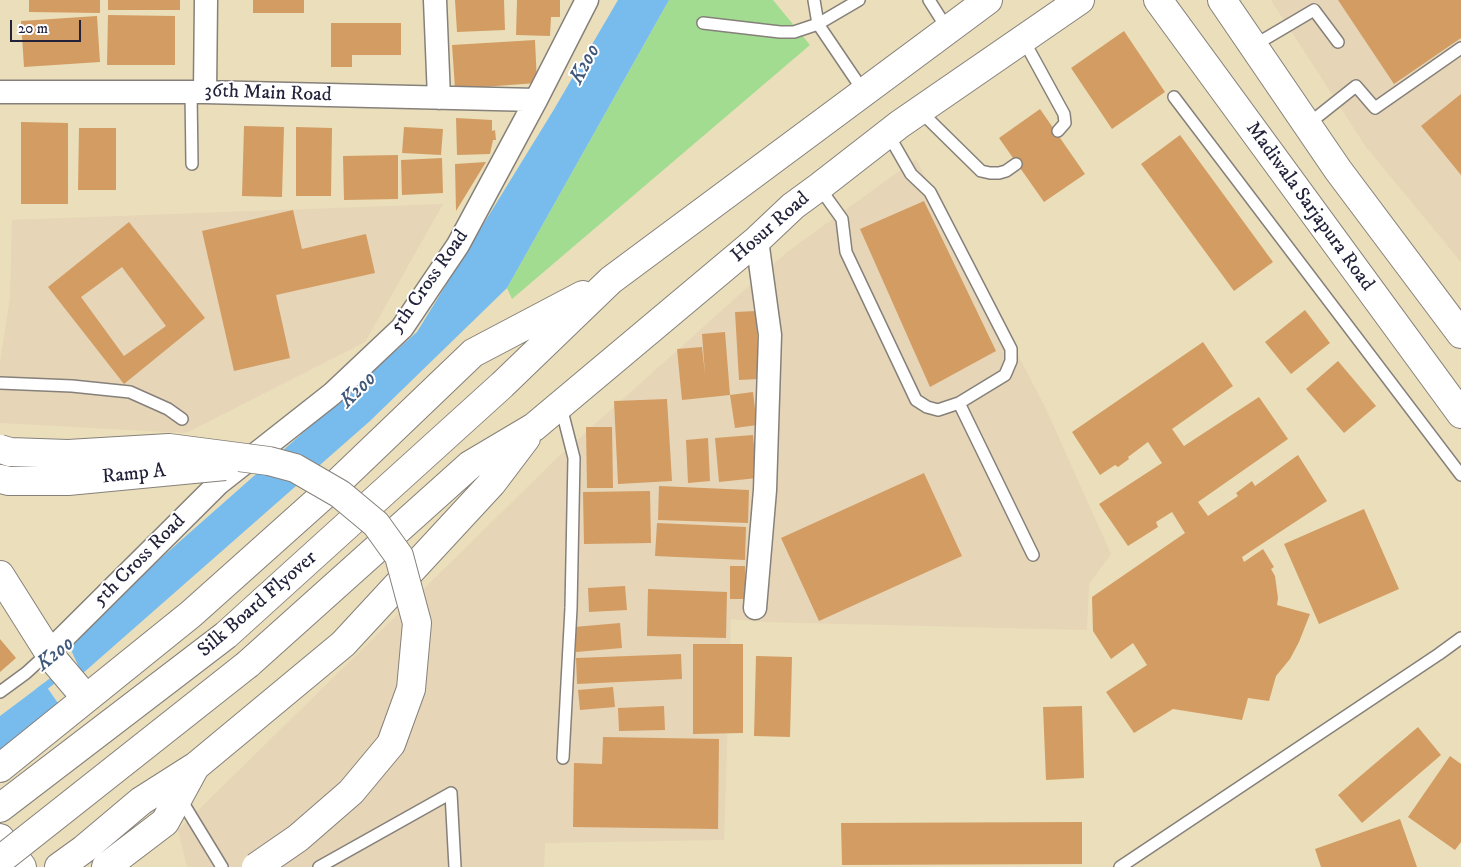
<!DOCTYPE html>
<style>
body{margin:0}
#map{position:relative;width:1461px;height:867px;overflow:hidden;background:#eadfba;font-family:"IM FELL DW Pica",serif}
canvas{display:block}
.scale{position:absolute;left:10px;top:20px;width:71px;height:22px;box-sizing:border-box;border:2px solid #22223b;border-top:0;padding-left:6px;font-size:15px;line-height:18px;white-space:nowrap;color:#22223b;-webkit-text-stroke:4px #fff;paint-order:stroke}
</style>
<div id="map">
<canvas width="1461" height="867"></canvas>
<div class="scale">20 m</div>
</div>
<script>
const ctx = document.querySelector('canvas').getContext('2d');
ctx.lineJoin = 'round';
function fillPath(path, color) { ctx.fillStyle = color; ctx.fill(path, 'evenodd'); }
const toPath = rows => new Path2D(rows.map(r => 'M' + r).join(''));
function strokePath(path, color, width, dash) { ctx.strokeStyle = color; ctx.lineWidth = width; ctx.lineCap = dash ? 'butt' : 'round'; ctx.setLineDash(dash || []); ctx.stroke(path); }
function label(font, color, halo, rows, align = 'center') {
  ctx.font = font + ' "IM FELL DW Pica",serif'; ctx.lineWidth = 4; ctx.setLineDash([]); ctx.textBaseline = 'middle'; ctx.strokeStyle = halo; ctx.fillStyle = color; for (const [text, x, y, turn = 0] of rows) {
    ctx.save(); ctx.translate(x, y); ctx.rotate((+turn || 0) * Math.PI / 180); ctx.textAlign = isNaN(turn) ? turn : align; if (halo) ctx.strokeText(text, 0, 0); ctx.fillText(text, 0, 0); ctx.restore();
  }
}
fillPath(toPath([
 [1271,0,1461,0,1461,262,1366,147],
 [916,159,1045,407,1111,554,1089,584,1087,630,765,622,731,619,724,840,545,843,544,867,187,867,178,830,556,459,787,252],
 [443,204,365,342,186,433,0,423,0,363,10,298,12,220]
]), '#e6d5b7');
fillPath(toPath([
 [669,0,773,0,810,45,512,299,507,288]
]), '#a1dc90');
fillPath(toPath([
 [618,0,669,0,507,288,370,421,82,674,67,641,417,332,553,111],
 [44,683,60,706,0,751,0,716]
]), '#78bcee');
strokePath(toPath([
 [39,691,60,675]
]), '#78bcee', 7);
fillPath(toPath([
 [29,0,100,0,100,13,29,12],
 [108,0,180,0,180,10,108,10],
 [253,0,304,0,304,13,253,13],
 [455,0,504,0,505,30,457,32],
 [517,0,560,0,560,17,551,17,550,36,516,35],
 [1338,0,1461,0,1461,38,1394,84],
 [108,15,175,16,175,65,107,65],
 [97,16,100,62,24,67,21,21],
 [331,23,401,23,401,55,352,55,352,67,331,67],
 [1124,31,1165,92,1112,129,1071,68],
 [535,40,537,83,455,89,452,45],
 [1461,94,1461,175,1421,126],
 [1040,109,1085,174,1044,202,999,138],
 [456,118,492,120,492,131,495,130,496,140,493,140,490,154,457,155],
 [21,122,68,123,68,204,21,204],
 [244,126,284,127,282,197,242,196],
 [296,127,332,128,331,196,296,196],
 [404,127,443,129,441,155,402,153],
 [79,128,116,128,116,190,78,190],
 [1180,135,1273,262,1234,291,1141,164],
 [398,155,398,199,344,200,343,156],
 [442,158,443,193,402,195,401,160],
 [486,162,456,211,455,164],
 [924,201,996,351,930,387,860,229],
 [293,210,302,249,366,234,375,273,276,295,290,358,234,371,202,231],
 [129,222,205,318,124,384,48,287],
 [122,267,166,326,124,356,81,297],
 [1305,310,1330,343,1291,374,1265,342],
 [756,311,759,379,739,380,735,312],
 [725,332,730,395,682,400,677,349,702,347,705,374,702,334],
 [1203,342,1233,386,1172,429,1184,446,1259,397,1288,439,1198,502,1208,516,1238,496,1236,493,1252,481,1255,486,1298,455,1327,501,1242,557,1244,562,1263,549,1274,567,1271,569,1275,576,1278,598,1277,605,1310,614,1299,642,1290,659,1276,676,1269,701,1248,698,1242,720,1173,709,1134,733,1106,692,1147,665,1133,643,1111,659,1093,631,1092,597,1185,533,1172,512,1156,522,1158,527,1128,546,1099,504,1162,463,1148,442,1128,457,1129,459,1118,467,1115,465,1100,475,1072,432],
 [1338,361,1376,406,1344,433,1306,389],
 [753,392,757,425,735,428,730,395],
 [667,399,672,481,618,484,614,401],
 [586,427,612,427,613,488,587,488],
 [753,435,757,478,719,482,715,438],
 [708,438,710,481,688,483,686,440],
 [924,473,962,556,819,621,781,538],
 [659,486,749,490,748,523,658,520],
 [650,491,651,543,584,544,583,492],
 [1364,509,1399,589,1319,624,1284,544],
 [657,523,746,527,745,560,655,556],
 [730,566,745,566,746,599,730,599],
 [625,586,627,610,589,612,588,588],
 [648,589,727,592,726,638,647,636],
 [620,623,622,648,576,652,574,627],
 [0,639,16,658,0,672],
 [693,644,743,644,743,733,693,734],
 [681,654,682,679,577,684,576,658],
 [756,656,792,657,790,737,754,736],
 [613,687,615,707,580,710,578,690],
 [664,706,665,730,619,731,618,708],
 [1082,706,1084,778,1046,780,1043,707],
 [1418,727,1441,755,1362,823,1338,795],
 [603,737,719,739,718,829,573,827,574,763,602,764],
 [1450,756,1461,764,1461,842,1455,850,1408,817],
 [1400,819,1417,867,1321,867,1315,849],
 [1082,822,1082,864,842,865,841,823]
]), '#d39c63');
const service = toPath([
 [814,0,818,24,864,92],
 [929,0,948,30],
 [703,23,780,32,794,32,818,24,859,0],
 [1023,39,1064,114,1065,123,1058,131],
 [1253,46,1314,10,1338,42],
 [191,91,192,164],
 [1174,97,1461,475],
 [920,111,981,171,990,173,999,173,1006,171,1016,164],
 [1307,125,1356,86,1375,108,1461,48],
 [819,187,842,219,846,252,916,400,927,407,938,410,959,403,1005,375,1011,361,1011,349,930,192,911,174,888,134],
 [0,383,72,386,130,392,168,409,182,419],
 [959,403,1033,555],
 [561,407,574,458,571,608,563,758],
 [0,692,26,673,49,652],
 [180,798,222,867],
 [319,867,451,793,455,867],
 [1120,867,1439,654,1461,638]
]);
const minor = toPath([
 [435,0,439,98],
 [0,92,205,92,536,100],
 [205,92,206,0],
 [755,608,765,490,770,335,757,240],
 [49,652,219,483,332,394,402,328,458,245,536,100,587,0]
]);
const tertiary = toPath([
 [0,575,53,659,86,698]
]);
const primary = toPath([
 [1158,0,1461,414],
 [1222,0,1338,170,1461,334]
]);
const trunk = toPath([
 [248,664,470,465,534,427,757,240,793,206,819,187,900,124,1080,0],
 [0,768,191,614,333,487,473,353,583,295],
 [0,808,226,635,502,385,611,280,988,0],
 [0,838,22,867],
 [59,867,84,849,141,801,196,766,343,644,492,483,526,438],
 [106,867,165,822,195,767]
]);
strokePath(service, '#86807a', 14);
strokePath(minor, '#86807a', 25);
strokePath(tertiary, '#86807a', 30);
strokePath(primary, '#86807a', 30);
strokePath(trunk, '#86807a', 30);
strokePath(service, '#fff', 11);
strokePath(minor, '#fff', 22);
strokePath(tertiary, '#fff', 28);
strokePath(primary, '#fff', 28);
strokePath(trunk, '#fff', 28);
const primaryBridge = toPath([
 [0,449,10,452,68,454,169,448,269,461,295,468,340,494,376,524,399,556,417,623,411,689,391,744,351,792,298,838,256,867],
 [0,479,9,481,68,481,225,466]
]);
const trunkBridge = toPath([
 [0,860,248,664]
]);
strokePath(primaryBridge, '#86807a', 30, []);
strokePath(trunkBridge, '#86807a', 30, []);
strokePath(primaryBridge, '#fff', 28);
strokePath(trunkBridge, '#fff', 28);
label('20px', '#22223b', '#fff', [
 ["36th Main Road",268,94,2],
 ["Madiwala Sarjapura Road",1309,207,54],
 ["Hosur Road",771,228,-41],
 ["5th Cross Road",430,282,-55],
 ["Ramp A",134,475,-6],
 ["5th Cross Road",140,561,-45],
 ["Silk Board Flyover",258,605,-41]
]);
label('italic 21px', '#40587a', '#fff', [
 ["K200",586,65,-61],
 ["K200",359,391,-44],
 ["K200",56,655,-38]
]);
</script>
